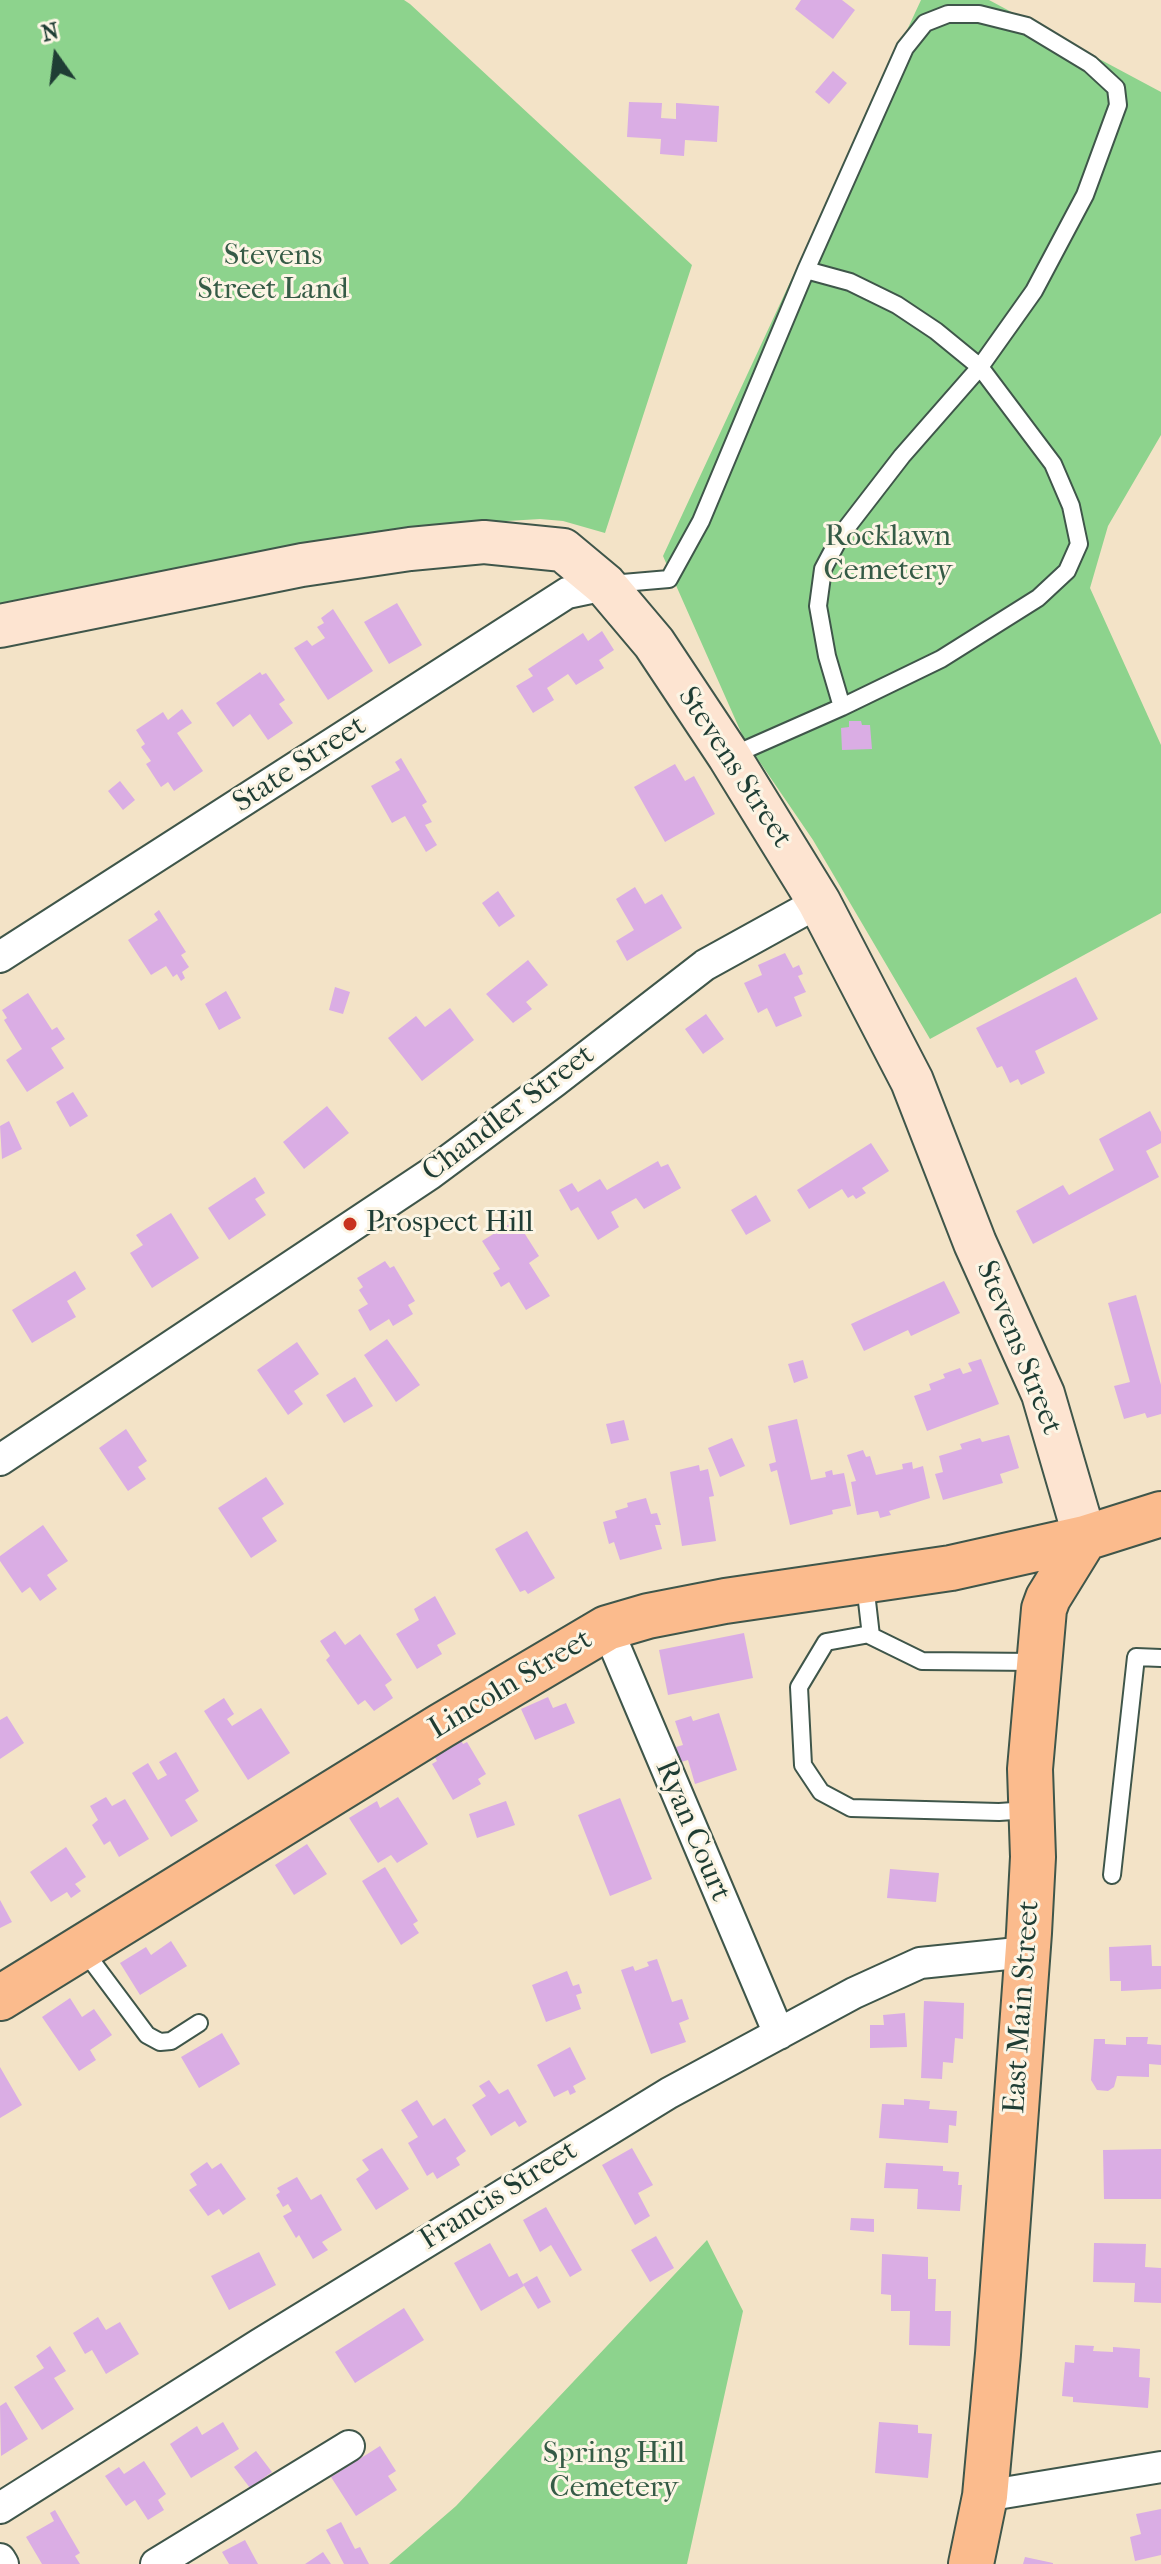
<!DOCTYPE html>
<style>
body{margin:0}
#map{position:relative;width:1161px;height:2564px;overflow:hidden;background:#f3e3c7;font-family:"IM FELL French Canon",serif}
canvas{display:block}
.north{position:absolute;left:16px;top:16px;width:80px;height:80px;-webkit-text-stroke:6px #fcf5e5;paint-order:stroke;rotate:346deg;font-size:22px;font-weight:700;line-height:32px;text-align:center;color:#1f3d34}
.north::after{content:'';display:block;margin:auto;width:28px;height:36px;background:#1f3d34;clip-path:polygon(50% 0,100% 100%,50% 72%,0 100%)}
</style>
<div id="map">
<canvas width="1161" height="2564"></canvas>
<div class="north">N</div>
</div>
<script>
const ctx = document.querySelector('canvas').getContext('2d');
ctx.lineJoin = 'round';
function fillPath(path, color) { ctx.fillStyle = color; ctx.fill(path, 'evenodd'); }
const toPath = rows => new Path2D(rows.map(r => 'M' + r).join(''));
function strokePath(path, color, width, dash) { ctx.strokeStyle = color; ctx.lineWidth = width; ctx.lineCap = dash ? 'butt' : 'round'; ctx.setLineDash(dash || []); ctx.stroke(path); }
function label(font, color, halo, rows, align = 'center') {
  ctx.font = font + ' "IM FELL French Canon",serif'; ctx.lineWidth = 6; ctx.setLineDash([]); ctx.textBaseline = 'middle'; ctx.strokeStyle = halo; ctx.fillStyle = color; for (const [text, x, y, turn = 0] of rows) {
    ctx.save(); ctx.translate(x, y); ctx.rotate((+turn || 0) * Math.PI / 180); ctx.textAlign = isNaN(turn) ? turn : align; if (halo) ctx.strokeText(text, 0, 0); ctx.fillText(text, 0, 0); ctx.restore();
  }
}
fillPath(toPath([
 [0,0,404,0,410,4,692,265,605,533,563,521,540,519,408,527,0,608],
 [921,0,989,0,1161,92,1161,435,1108,526,1090,588,1161,745,1161,913,930,1039,813,840,744,739,663,556],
 [707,2240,743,2311,687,2564,389,2564,456,2506]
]), '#8dd38d');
fillPath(toPath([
 [801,0,842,0,855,10,833,39,795,9],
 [833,71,847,83,829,104,815,92],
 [629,102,662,103,661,118,676,119,676,103,719,106,717,142,685,140,684,156,660,154,661,139,627,137],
 [397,603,422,645,389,664,364,622],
 [333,609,373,671,328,700,294,648,307,640,312,646,325,638,317,627,324,623,321,618],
 [602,631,614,650,599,660,604,668,576,685,568,674,547,688,554,700,533,713,516,686,533,676,528,669,583,633,588,641],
 [260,672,262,675,266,673,285,700,279,704,293,723,268,740,250,714,233,727,216,703],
 [182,709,192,723,177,733,203,771,174,791,168,782,161,787,146,764,151,761,141,747,145,744,136,730,163,712,168,720],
 [849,721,861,721,862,725,870,725,872,749,842,750,841,728,849,727],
 [401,758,427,802,422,805,432,822,425,825,437,845,426,852,405,816,392,823,371,786,400,770,395,762],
 [675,764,685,781,694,776,715,814,665,842,634,787],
 [120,781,135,800,123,810,108,791],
 [635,887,645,904,662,894,682,928,627,961,616,941,634,930,616,899],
 [498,891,515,916,499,927,482,903],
 [159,910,186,952,181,955,189,967,182,972,185,978,181,981,177,974,173,977,166,966,151,975,128,940,158,920,154,914],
 [785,953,793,968,799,965,803,974,798,976,806,992,794,997,802,1016,776,1027,767,1008,758,1013,744,983,762,975,758,965],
 [528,960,548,985,526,1002,532,1009,513,1023,486,994],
 [1076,977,1098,1019,1035,1051,1045,1073,1021,1085,1018,1079,1010,1083,1002,1066,997,1068,976,1028],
 [335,987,350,992,343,1014,329,1010],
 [226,991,241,1018,219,1030,205,1004],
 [28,993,52,1030,57,1027,65,1039,51,1048,64,1068,27,1092,6,1060,22,1049,4,1020,7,1018,2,1010],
 [450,1008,474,1040,422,1081,388,1038,416,1016,425,1027],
 [706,1014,724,1039,703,1054,685,1029],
 [73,1092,88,1116,70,1127,56,1102],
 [327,1106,349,1133,304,1169,283,1142],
 [1150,1111,1161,1132,1161,1143,1146,1151,1159,1177,1033,1244,1016,1211,1063,1185,1069,1195,1114,1170,1099,1139],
 [9,1121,22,1149,2,1159,0,1126],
 [871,1143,889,1171,862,1188,866,1193,856,1199,853,1195,848,1198,842,1189,809,1209,797,1190],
 [658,1161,661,1167,668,1164,681,1188,644,1209,636,1198,611,1212,619,1227,598,1240,578,1207,571,1211,559,1190,572,1183,578,1192,600,1179,607,1190],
 [255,1177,265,1193,255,1199,266,1215,229,1240,208,1208],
 [756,1195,771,1221,746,1235,731,1210],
 [171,1213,199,1258,152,1288,130,1253,143,1245,136,1235],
 [516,1220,539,1256,529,1263,550,1296,526,1310,509,1282,501,1287,493,1273,500,1269,482,1241],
 [385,1261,390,1268,394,1266,415,1301,408,1305,413,1314,393,1326,389,1319,370,1331,358,1310,368,1304,359,1290,363,1287,357,1278],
 [75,1271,86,1289,67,1301,76,1317,32,1343,12,1310],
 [944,1281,960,1313,911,1336,908,1330,864,1351,851,1324],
 [1136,1295,1161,1385,1161,1414,1147,1418,1145,1413,1124,1419,1114,1386,1130,1382,1108,1303],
 [387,1339,420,1385,396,1402,364,1355],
 [297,1342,319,1374,294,1391,303,1404,288,1415,257,1370],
 [981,1359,999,1404,927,1431,914,1396,931,1390,929,1384,945,1378,943,1374,960,1368,963,1374,972,1371,968,1363],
 [803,1360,808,1378,794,1383,788,1364],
 [355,1377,373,1406,344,1423,326,1395],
 [797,1419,811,1480,826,1477,825,1472,832,1470,833,1475,844,1473,851,1506,832,1510,833,1514,790,1525,777,1470,771,1472,769,1464,776,1462,768,1426],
 [624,1420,629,1440,611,1444,606,1424],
 [126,1429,147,1461,138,1467,146,1479,128,1491,99,1448],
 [1009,1435,1019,1468,1000,1474,1003,1483,943,1500,935,1474,943,1472,939,1456,962,1449,960,1444,980,1438,982,1442],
 [732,1438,745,1466,720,1477,708,1448],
 [863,1450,866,1457,870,1456,876,1475,903,1469,902,1464,912,1462,913,1469,923,1466,930,1498,889,1511,891,1515,880,1518,878,1511,857,1515,851,1482,856,1481,847,1455],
 [699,1465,700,1471,708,1469,714,1496,709,1497,716,1541,682,1546,670,1472],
 [266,1477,284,1504,262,1518,277,1541,251,1558,218,1508],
 [646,1498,651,1514,657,1513,661,1525,655,1525,662,1549,620,1560,614,1542,609,1544,603,1522,617,1518,615,1511,628,1507,627,1503],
 [43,1525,68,1561,47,1575,57,1589,40,1601,30,1587,22,1593,0,1561,0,1556],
 [527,1531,555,1578,528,1594,525,1590,520,1592,495,1549],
 [435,1596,456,1634,437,1645,442,1654,417,1669,396,1634,419,1620,414,1609],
 [335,1631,345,1645,360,1634,392,1680,385,1685,393,1698,374,1711,365,1700,358,1705,326,1660,330,1656,320,1641],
 [744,1633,753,1678,668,1695,659,1650],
 [548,1697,553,1708,566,1703,575,1723,535,1740,521,1709],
 [224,1698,234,1714,227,1719,232,1726,261,1708,290,1753,248,1780,204,1711],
 [719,1713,737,1770,695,1784,688,1760,681,1762,676,1747,683,1745,675,1721,691,1716,693,1721],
 [7,1716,24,1743,0,1759,0,1720],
 [460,1738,463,1744,467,1742,486,1774,478,1779,481,1784,453,1800,432,1764,437,1761,433,1754],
 [176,1752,199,1791,185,1800,198,1821,171,1837,132,1773,148,1763,158,1780,167,1775,159,1762],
 [106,1797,112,1806,125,1799,149,1839,119,1857,110,1841,104,1845,92,1825,98,1820,90,1806],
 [398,1797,428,1844,397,1863,391,1855,378,1863,349,1818,377,1801,380,1808],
 [620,1798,652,1879,610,1896,578,1815],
 [506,1801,515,1825,477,1838,469,1814],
 [307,1844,327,1874,294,1895,275,1865],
 [66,1847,86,1877,75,1884,81,1891,71,1898,67,1892,51,1902,30,1872],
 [385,1867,418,1921,413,1924,419,1933,401,1945,362,1881],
 [890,1869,939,1873,936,1902,887,1898],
 [0,1900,12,1922,0,1928],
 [171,1941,187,1966,140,1995,120,1963,146,1947,151,1955],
 [1151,1945,1152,1966,1161,1966,1161,1989,1121,1991,1121,1981,1110,1981,1109,1947],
 [657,1959,672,2002,682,1999,689,2019,679,2023,686,2042,651,2054,621,1970,633,1966,635,1971,649,1966,647,1962],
 [567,1971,573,1986,579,1984,582,1993,576,1995,581,2009,546,2022,532,1985],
 [70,1998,82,2017,94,2009,112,2035,90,2050,96,2060,79,2071,42,2017],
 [924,2001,964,2003,963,2039,955,2038,953,2063,943,2062,942,2079,921,2078],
 [905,2013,907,2047,870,2048,870,2025,884,2025,883,2015],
 [222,2033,240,2064,199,2088,181,2057],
 [1126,2037,1148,2037,1147,2044,1161,2045,1161,2065,1149,2064,1149,2077,1117,2076,1114,2087,1108,2091,1097,2090,1091,2080,1094,2039,1105,2039,1105,2044,1126,2045],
 [570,2047,586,2079,573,2086,576,2092,570,2095,568,2090,554,2097,537,2065],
 [0,2067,22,2105,0,2118],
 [489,2080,499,2094,508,2089,527,2122,519,2127,515,2121,491,2136,472,2105,486,2096,479,2086],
 [904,2099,930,2101,929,2109,957,2111,956,2126,949,2125,948,2143,879,2138,882,2104,904,2105],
 [417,2100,433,2126,445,2118,466,2151,456,2158,460,2165,437,2179,433,2172,427,2176,408,2143,418,2137,401,2110],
 [382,2148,409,2189,376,2210,356,2179,369,2170,362,2160],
 [632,2148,653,2185,638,2193,650,2216,635,2225,602,2165],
 [1161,2149,1161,2199,1104,2199,1103,2150],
 [207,2162,212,2169,221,2163,246,2199,223,2215,219,2209,208,2216,189,2190,197,2185,190,2174],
 [886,2163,943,2166,943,2171,959,2172,958,2185,962,2185,960,2211,917,2209,918,2189,884,2188],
 [297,2177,311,2200,321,2194,342,2230,322,2242,328,2250,313,2259,299,2235,296,2238,283,2216,292,2211,288,2204,283,2207,276,2195,280,2192,277,2188],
 [546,2207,582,2270,570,2277,551,2245,540,2252,523,2220],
 [851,2218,874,2219,874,2232,850,2230],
 [656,2236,674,2268,650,2282,631,2250],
 [490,2243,509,2277,517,2273,524,2286,481,2311,454,2263],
 [1094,2243,1146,2244,1145,2267,1161,2268,1161,2303,1134,2302,1135,2283,1093,2282],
 [259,2252,276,2285,229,2310,211,2276],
 [882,2254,928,2257,928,2279,936,2279,935,2311,951,2311,950,2346,909,2345,910,2311,891,2311,891,2295,881,2294],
 [537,2276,551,2302,538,2309,523,2284],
 [404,2308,424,2340,355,2383,335,2352],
 [98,2317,106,2330,120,2322,139,2354,106,2374,92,2350,85,2354,73,2333],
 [1075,2345,1094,2346,1093,2351,1113,2352,1113,2347,1140,2349,1139,2377,1150,2378,1148,2408,1073,2402,1073,2397,1062,2396,1065,2362,1074,2363],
 [50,2346,66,2371,54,2378,74,2409,42,2430,14,2387,44,2368,36,2356],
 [6,2402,28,2439,1,2456,0,2406],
 [223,2422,239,2449,191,2478,170,2444,197,2426,202,2435],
 [879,2422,918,2425,918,2433,932,2434,928,2478,875,2473],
 [380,2446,396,2471,388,2476,397,2490,356,2516,331,2477],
 [256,2451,272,2472,250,2488,234,2467],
 [144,2461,166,2494,158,2500,164,2510,148,2520,135,2500,126,2506,105,2476,119,2467,124,2474],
 [1161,2509,1161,2555,1135,2561,1130,2537,1141,2534,1136,2514],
 [55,2510,80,2553,75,2556,80,2564,42,2564,26,2537,54,2521,50,2513],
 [341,2522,355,2549,360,2547,369,2564,344,2564,326,2530],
 [245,2540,258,2564,229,2564,222,2552],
 [323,2552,331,2564,305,2564],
 [1025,2557,1053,2563,1053,2564,1023,2564]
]), '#daade4');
const lane = toPath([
 [980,367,1053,464,1071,506,1079,544,1067,571,1038,598,941,659,842,707,827,656,818,606,823,569,841,535,902,456,980,367],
 [611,584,669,579,701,521,806,270,905,48,925,23,948,14,979,14,1027,26,1090,64,1116,88,1118,105,1085,195,1034,291,980,367,936,331,897,305,850,282,806,270],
 [731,756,842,707],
 [865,1584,871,1636,922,1661,1037,1662],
 [870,1634,826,1642,799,1687,803,1765,821,1792,851,1808,999,1812,1029,1810],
 [1112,1875,1136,1657,1161,1658],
 [82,1948,147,2035,160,2042,171,2041,199,2023]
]);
const street = toPath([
 [0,957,567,593,605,585],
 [0,1460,430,1174,554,1082,705,965,819,902],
 [607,1628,779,2034],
 [985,2496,1161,2467],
 [0,2508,260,2344,669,2093,854,1993,920,1963,1027,1952],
 [0,2559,3,2564],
 [156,2564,349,2446]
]);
const secondary = toPath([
 [0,626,302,565,410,549,484,542,563,550,605,585,654,643,729,756,819,902,912,1081,975,1243,1043,1394,1085,1538]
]);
const primary = toPath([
 [0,1998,441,1726,607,1628,648,1616,725,1601,951,1568,1085,1538,1161,1514],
 [971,2564,985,2496,998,2354,1029,1933,1033,1857,1030,1769,1044,1609,1048,1598,1085,1538]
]);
strokePath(lane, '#3f564a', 20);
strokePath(street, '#3f564a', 34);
strokePath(secondary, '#3f564a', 46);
strokePath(primary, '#3f564a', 48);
strokePath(lane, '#fff', 16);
strokePath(street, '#fff', 30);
strokePath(secondary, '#fde4d1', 42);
strokePath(primary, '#fbbb8d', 44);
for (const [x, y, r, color] of [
 [350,1224,8,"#c8321e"]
]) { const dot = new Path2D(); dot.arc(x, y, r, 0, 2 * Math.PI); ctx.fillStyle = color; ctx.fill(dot); strokePath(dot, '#fcf5e5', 3); }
label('30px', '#355b46', '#fcf5e5', [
 ["Stevens",273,257],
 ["Street Land",273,291],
 ["Rocklawn",888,538],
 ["Cemetery",888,572],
 ["Spring Hill",614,2455],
 ["Cemetery",614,2489]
]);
label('30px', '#1f3d34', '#fcf5e5', [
 ["State Street",300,765,-33],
 ["Stevens Street",734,768,57],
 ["Chandler Street",509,1114,-37],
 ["Stevens Street",1018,1348,68],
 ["Lincoln Street",511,1685,-31],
 ["Ryan Court",692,1831,67],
 ["East Main Street",1023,2007,-86],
 ["Francis Street",499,2196,-32]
]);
label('30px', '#1f3d34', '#fcf5e5', [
 ["Prospect Hill",366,1224]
], 'left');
</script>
